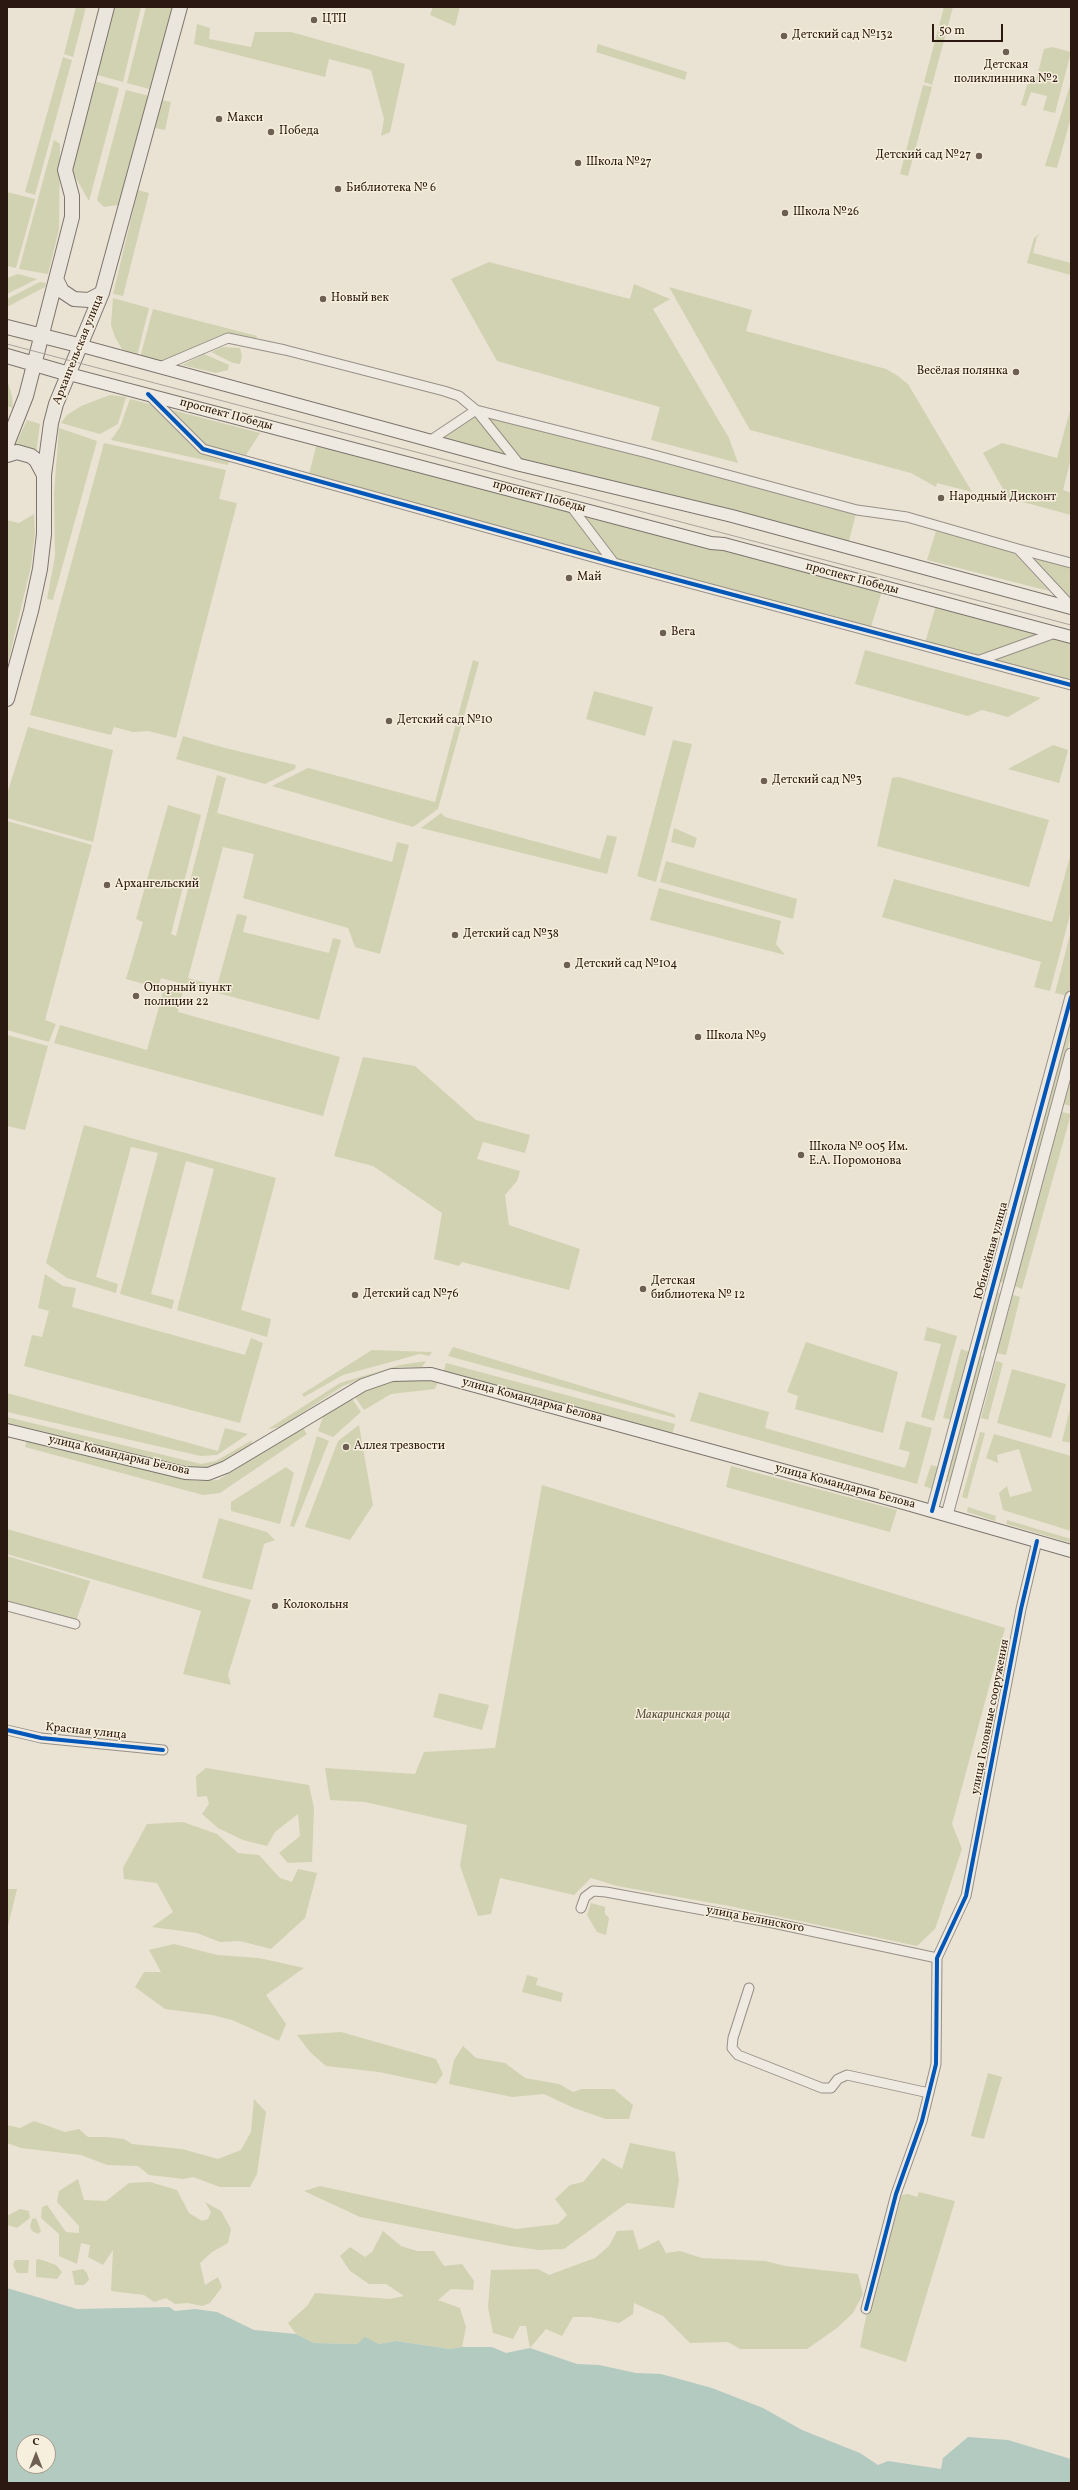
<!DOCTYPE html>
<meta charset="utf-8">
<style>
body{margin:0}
#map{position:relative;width:1078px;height:2490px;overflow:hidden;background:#eae2d3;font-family:Vollkorn,serif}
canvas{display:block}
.frame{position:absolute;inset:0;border:8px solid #2b1810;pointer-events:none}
.north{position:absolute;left:16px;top:2434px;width:40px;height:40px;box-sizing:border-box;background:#f7efdd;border:1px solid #a5998b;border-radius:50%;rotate:0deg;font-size:11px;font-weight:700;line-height:16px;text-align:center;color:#2b1810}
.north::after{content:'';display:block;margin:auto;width:14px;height:18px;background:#6e5f54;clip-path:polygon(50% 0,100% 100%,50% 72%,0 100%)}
.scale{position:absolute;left:932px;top:24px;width:71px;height:18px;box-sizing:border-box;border:2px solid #2b1810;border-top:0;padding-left:5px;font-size:12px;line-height:14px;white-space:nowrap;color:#2b1810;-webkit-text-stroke:3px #f7efdd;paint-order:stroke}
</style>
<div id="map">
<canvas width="1078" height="2490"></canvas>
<div class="frame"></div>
<div class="north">С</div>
<div class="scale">50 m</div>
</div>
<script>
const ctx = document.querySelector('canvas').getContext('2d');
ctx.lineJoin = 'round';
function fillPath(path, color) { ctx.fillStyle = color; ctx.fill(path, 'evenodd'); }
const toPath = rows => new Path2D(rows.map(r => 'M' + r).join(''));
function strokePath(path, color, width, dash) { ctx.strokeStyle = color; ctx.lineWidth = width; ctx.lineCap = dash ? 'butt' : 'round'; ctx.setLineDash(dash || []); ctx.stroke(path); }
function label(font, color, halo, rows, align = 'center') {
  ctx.font = font + ' Vollkorn,serif'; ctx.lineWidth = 3; ctx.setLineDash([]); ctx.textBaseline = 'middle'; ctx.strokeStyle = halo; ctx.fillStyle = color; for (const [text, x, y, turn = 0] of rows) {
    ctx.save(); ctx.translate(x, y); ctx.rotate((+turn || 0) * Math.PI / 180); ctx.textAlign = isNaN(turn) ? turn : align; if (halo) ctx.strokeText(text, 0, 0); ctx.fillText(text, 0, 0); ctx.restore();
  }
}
fillPath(toPath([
 [76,7,86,7,73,57,64,54],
 [112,7,141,7,123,82,94,74],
 [146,7,177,7,153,90,127,83],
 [433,7,460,7,455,26,430,15],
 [944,7,953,7,932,85,924,82],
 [197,24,210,28,209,39,251,47,255,32,291,32,405,64,390,132,381,136,384,119,371,70,329,59,325,77,194,44],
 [598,44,687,72,685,80,596,52],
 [1052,47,1071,52,1055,113,1043,110,1047,96,1031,92,1026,106,1021,105,1027,85,1036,80,1044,49],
 [63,57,72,60,35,195,25,192],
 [94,81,119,88,89,201,71,170],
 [1071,82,1071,117,1057,168,1045,166],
 [923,85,932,87,908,176,900,174],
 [126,90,153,97,129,185,118,205,104,207,97,200],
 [162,100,171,102,165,130,155,128],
 [54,140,60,144,59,229,48,274,19,269],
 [138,190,149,193,123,296,113,294],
 [7,192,35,199,16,268,7,266],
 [1041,233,1037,237,1033,253,1071,263,1071,275,1027,263,1034,238],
 [489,262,630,299,634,284,670,299,653,309,729,438,738,463,651,440,660,407,497,361,451,279],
 [18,274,37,279,7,294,7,278],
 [40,282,46,283,45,287,7,307,7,299],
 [669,287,752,310,746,331,886,369,898,376,908,384,972,492,937,483,936,487,911,473,750,430],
 [113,298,149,308,137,356,122,349,115,337,111,325],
 [153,309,257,336,255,343,228,338,164,363,140,358],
 [222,347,240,348,242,356,240,364,233,363,211,352],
 [204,354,229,365,228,370,216,373,182,365],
 [7,379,12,396,13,408,7,406],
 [110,395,126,397,118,424,100,434,61,423,67,415,81,406],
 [130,399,260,433,246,455,232,451,228,465,111,440,120,427],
 [1071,407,1071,458,1063,490,1071,493,1071,515,1008,498,983,453,1002,443,1057,458],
 [476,410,857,510,847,548,431,440],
 [27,420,40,424,36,453,14,448],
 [59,428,97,441,53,600,47,599,55,556,54,494],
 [318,439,883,588,870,630,308,478],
 [104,443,226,470,219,499,237,503,176,738,148,731,133,732,114,727,111,735,30,715],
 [34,514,35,533,31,566,7,667,7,520,19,523],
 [936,531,1013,552,1049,591,927,560],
 [1035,558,1071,567,1071,598,1037,562],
 [937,602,1071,637,1071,685,924,646],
 [865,650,1041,698,1008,717,982,710,968,716,855,684],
 [473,660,479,662,438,809,413,827,272,786,308,768,435,802],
 [594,691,653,707,645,736,586,719],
 [28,727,113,750,93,842,7,818,7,794],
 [183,736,225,748,296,765,295,769,265,784,176,759],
 [673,740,692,744,656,882,637,876],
 [1053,745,1068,750,1059,783,1008,769],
 [217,775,226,778,217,813,392,862,397,842,409,845,380,954,355,947,348,928,243,898,254,854,223,847,188,978,217,986,237,914,247,916,243,932,329,953,333,938,341,940,319,1020,161,978,158,988,126,979,143,922,136,919,168,805,201,815,171,934,176,936],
 [899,777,1049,820,1029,887,877,846,892,778],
 [441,813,445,817,600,859,607,835,617,837,607,874,421,828],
 [7,821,92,845,45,1020,56,1024,49,1042,7,1030],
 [674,828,697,838,694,848,671,842],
 [1071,853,1071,911,1050,991,1034,987,1041,962,882,917,894,879,1052,922],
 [666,861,797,899,793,919,660,882],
 [659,888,781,921,776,944,785,955,650,920],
 [1071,931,1071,984,1068,996,1055,993],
 [165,985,183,990,178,1012,340,1057,323,1116,54,1043,60,1025,147,1050],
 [1071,1016,1071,1036,1004,1283,999,1281],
 [7,1035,48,1046,25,1130,7,1126],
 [363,1057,415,1066,476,1120,530,1135,525,1153,483,1142,477,1159,520,1171,517,1181,505,1195,509,1225,580,1249,569,1290,462,1262,459,1266,434,1259,442,1213,373,1166,334,1156],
 [1071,1074,1071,1106,1063,1104],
 [1061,1112,1071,1114,1022,1289,1014,1286],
 [84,1125,276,1178,241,1310,271,1319,267,1337,177,1310,214,1169,186,1161,151,1294,174,1300,172,1309,120,1294,158,1153,131,1147,96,1277,118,1284,116,1293,67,1278,46,1263],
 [45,1274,63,1286,76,1288,72,1307,245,1355,251,1338,263,1343,240,1423,24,1366,32,1335,42,1337,49,1311,38,1308],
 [996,1292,1002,1294,987,1351,981,1349],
 [1013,1295,1020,1297,1006,1355,997,1353],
 [927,1327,957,1336,934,1421,921,1417,941,1344,924,1340],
 [806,1342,898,1372,883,1433,795,1409,798,1396,787,1392],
 [453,1347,674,1414,676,1418,448,1356],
 [961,1349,970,1352,952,1420,943,1418],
 [372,1350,432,1352,429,1356,420,1354,343,1375,304,1397,302,1394],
 [979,1356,985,1357,951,1483,945,1481],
 [426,1361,422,1367,400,1367,376,1373,343,1386,281,1427,268,1429,340,1383,400,1365],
 [996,1361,1003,1363,988,1420,981,1418],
 [446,1363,675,1424,672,1435,443,1374],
 [1012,1369,1066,1384,1051,1438,997,1423],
 [404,1378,439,1380,435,1389,391,1394,364,1410,355,1397,375,1386],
 [699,1392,769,1412,765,1428,905,1468,910,1452,899,1449,906,1421,932,1428,917,1484,690,1421],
 [7,1393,218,1451,225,1428,248,1434,217,1455,201,1456,7,1412],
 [351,1397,361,1412,333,1437,318,1431,323,1417,329,1410],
 [1071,1405,1071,1443,1062,1441],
 [7,1417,201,1464,216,1461,252,1440,251,1445,226,1460,208,1467,191,1467,7,1423],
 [359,1425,373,1505,350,1540,305,1527,338,1441],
 [303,1428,307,1434,220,1493,203,1495,25,1447,27,1438,195,1481,218,1480],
 [980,1432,985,1433,967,1499,962,1497],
 [994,1434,1071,1456,1071,1531,1003,1510,999,1493,1007,1486,1010,1497,1032,1491,1019,1449,997,1455,998,1463,986,1458],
 [317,1436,329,1441,294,1527,290,1526],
 [931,1465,939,1467,932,1489,924,1486],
 [731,1466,897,1510,890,1532,726,1487],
 [286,1467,294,1473,280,1524,231,1511,231,1502],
 [542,1485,1005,1628,952,1824,962,1849,935,1929,917,1946,729,1906,617,1886,591,1878,574,1895,500,1878,491,1914,478,1916,460,1866,467,1825,365,1802,330,1800,325,1768,415,1774,424,1752,495,1748],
 [968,1507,996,1516,995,1521,967,1512],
 [219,1518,267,1532,275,1540,264,1544,252,1590,202,1578],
 [1007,1520,1071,1539,1071,1543,1006,1524],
 [7,1529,251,1600,228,1675,231,1685,183,1674,201,1611,7,1554],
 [7,1556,90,1581,75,1624,7,1606],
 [439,1693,489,1705,482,1730,433,1717],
 [206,1768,309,1785,314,1808,312,1862,288,1863,279,1853,300,1836,298,1814,275,1832,267,1846,243,1840,218,1828,202,1814,209,1804,207,1796,197,1797,196,1776],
 [183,1822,217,1834,238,1853,259,1855,280,1878,292,1882,298,1869,317,1873,305,1918,271,1949,240,1941,220,1942,197,1933,152,1927,173,1912,157,1883,124,1879,123,1868,147,1824],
 [7,1889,17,1889,7,1930],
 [591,1903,605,1907,605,1914,609,1918,606,1935,597,1932,587,1915],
 [174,1944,217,1955,259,1958,304,1968,266,1995,286,2024,279,2041,232,2020,212,2015,165,2009,135,1987,144,1972,161,1972,149,1950],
 [527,1975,538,1978,536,1985,563,1993,561,2002,522,1992],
 [341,2032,436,2059,443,2074,436,2084,379,2072,326,2066,310,2052,297,2035],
 [463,2046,476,2058,505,2063,525,2078,559,2084,573,2092,582,2089,614,2089,633,2105,629,2119,606,2119,574,2108,544,2094,512,2097,449,2084,454,2060],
 [988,2073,1002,2077,984,2139,971,2136],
 [254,2099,266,2112,257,2174,250,2187,220,2187,193,2177,184,2179,149,2175,138,2166,107,2165,81,2155,21,2148,7,2143,7,2125,20,2128,34,2121,65,2132,79,2129,88,2137,105,2137,124,2139,132,2144,182,2149,218,2159,241,2150,251,2132],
 [630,2143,675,2152,679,2181,674,2208,627,2203,564,2249,539,2250,510,2246,360,2217,304,2191,320,2186,516,2229,558,2224,567,2215,555,2199,570,2185,583,2182,603,2158,622,2169],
 [78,2179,84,2200,106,2201,129,2183,150,2182,177,2190,189,2213,202,2221,208,2219,211,2212,205,2202,221,2211,231,2229,228,2243,212,2252,200,2263,205,2285,218,2277,222,2287,210,2303,202,2306,188,2303,175,2304,166,2298,154,2302,144,2295,111,2291,113,2250,103,2265,88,2257,90,2245,81,2243,77,2264,59,2256,59,2234,41,2218,42,2207,47,2205,66,2232,79,2233,79,2226,57,2202,59,2191],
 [919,2192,955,2201,906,2362,860,2347,866,2317,902,2195,908,2194,917,2197],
 [20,2209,29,2211,30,2218,17,2228,7,2225,7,2216],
 [36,2218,41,2231,38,2234,32,2231,30,2226,32,2219],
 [633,2230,639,2250,659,2240,666,2253,680,2251,702,2258,765,2261,785,2266,858,2274,863,2294,853,2313,837,2328,807,2349,740,2349,728,2342,690,2343,663,2316,634,2303,633,2314,619,2323,590,2317,573,2317,562,2336,546,2329,530,2348,526,2326,520,2326,513,2339,493,2333,488,2307,491,2270,538,2269,549,2275,595,2258,609,2246,617,2231],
 [383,2231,401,2246,417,2251,434,2251,444,2266,462,2264,474,2281,473,2290,451,2289,438,2300,460,2308,466,2327,462,2347,450,2349,396,2341,379,2344,366,2338,357,2344,314,2343,296,2334,288,2323,307,2306,315,2293,390,2299,404,2296,386,2284,369,2284,350,2271,340,2256,350,2247,365,2257,372,2252],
 [39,2259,56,2265,62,2272,57,2279,36,2277,36,2260],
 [15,2260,29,2260,28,2273,17,2273,13,2265],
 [83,2269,87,2273,89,2280,84,2285,75,2285,72,2271]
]), '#d1d2b1');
fillPath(toPath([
 [7,2288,77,2309,169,2307,175,2311,195,2309,217,2312,254,2330,296,2334,314,2343,357,2344,365,2337,379,2344,396,2341,450,2349,462,2347,492,2347,506,2353,530,2348,577,2364,599,2365,636,2373,661,2374,712,2388,763,2408,802,2430,860,2453,878,2465,888,2461,941,2469,943,2458,968,2437,1008,2440,1071,2459,1071,2483,7,2483],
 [24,2442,48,2442,48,2466,24,2466]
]), '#b3cac1');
const minor = toPath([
 [160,367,228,338,285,350,444,391,459,396,476,410,647,453,857,510,907,517,1018,549,1071,606],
 [149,395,203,449,614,563,1071,685],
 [431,440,476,410,520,465],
 [570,505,614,563],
 [1018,549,1071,563],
 [980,660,1055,633],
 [7,1606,75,1624],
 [7,1730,41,1738,163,1750],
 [581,1908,585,1897,593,1891,606,1892,773,1923,937,1958],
 [749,1988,733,2038,732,2048,738,2055,822,2088,831,2088,838,2079,847,2075,929,2093],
 [866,2309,896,2194,922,2121,936,2064,937,1958,966,1896,1021,1609,1037,1541]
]);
const tertiary = toPath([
 [932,1511,1071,997],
 [947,1515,1071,1054]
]);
const secondary = toPath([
 [82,346,520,465,732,516,1071,608],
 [69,374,711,543,724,544,1071,637],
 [7,1430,185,1473,208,1474,226,1467,363,1385,392,1375,431,1374,907,1504,1071,1551]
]);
const primary = toPath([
 [57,281,62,291,74,299,89,300,102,293],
 [7,327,82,346],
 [7,356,69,374],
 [7,444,26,396,72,217,72,196,65,170,107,7],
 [7,455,17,452,31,456,36,460,44,475],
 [7,699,31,611,40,569,44,534,44,475,51,423,56,404,102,293,180,7]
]);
strokePath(minor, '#979087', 11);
strokePath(tertiary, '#979087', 13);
strokePath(secondary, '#7c756d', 14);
strokePath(primary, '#7c756d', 16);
strokePath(minor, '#eeeae2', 9);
strokePath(tertiary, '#eeeae2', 11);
strokePath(secondary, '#eeeae2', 12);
strokePath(primary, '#ebe6dd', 14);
strokePath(toPath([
 [7,344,1071,625]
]), '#a9a39d', 1);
strokePath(toPath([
 [148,394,203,449,614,563,1071,685],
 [932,1511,1071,997],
 [7,1730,41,1738,163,1750],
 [866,2309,896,2194,922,2121,936,2064,937,1958,966,1896,1021,1609,1037,1541]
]), '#0057b8', 4);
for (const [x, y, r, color] of [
 [314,20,4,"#6e5f54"],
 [784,36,4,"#6e5f54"],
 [1006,52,4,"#6e5f54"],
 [219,119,4,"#6e5f54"],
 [271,132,4,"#6e5f54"],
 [979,156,4,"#6e5f54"],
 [578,163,4,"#6e5f54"],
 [338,189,4,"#6e5f54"],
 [785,213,4,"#6e5f54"],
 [323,299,4,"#6e5f54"],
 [1016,372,4,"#6e5f54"],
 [941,498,4,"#6e5f54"],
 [569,578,4,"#6e5f54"],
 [663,633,4,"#6e5f54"],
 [389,721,4,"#6e5f54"],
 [764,781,4,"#6e5f54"],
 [107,885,4,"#6e5f54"],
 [455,935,4,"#6e5f54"],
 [567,965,4,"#6e5f54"],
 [136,996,4,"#6e5f54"],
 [698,1037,4,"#6e5f54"],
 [801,1155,4,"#6e5f54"],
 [643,1289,4,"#6e5f54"],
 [355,1295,4,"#6e5f54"],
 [346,1447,4,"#6e5f54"],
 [275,1606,4,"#6e5f54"]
]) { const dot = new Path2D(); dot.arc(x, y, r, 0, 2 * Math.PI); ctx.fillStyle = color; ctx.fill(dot); strokePath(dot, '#f7efdd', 1.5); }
label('12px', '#2b1810', '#f7efdd', [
 ["ЦТП",322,20],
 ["Детский сад №132",792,36],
 ["Детская",1006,66,"center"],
 ["поликлинника №2",1006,80,"center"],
 ["Макси",227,119],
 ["Победа",279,132],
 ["Детский сад №27",971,156,"right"],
 ["Школа №27",586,163],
 ["Библиотека № 6",346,189],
 ["Школа №26",793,213],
 ["Новый век",331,299],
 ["Весёлая полянка",1008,372,"right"],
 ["Народный Дисконт",949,498],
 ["Май",577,578],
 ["Вега",671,633],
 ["Детский сад №10",397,721],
 ["Детский сад №3",772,781],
 ["Архангельский",115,885],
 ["Детский сад №38",463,935],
 ["Детский сад №104",575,965],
 ["Опорный пункт",144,989],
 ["полиции 22",144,1003],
 ["Школа №9",706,1037],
 ["Школа № 005 Им.",809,1148],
 ["Е.А. Поромонова",809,1162],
 ["Детская",651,1282],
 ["библиотека № 12",651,1296],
 ["Детский сад №76",363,1295],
 ["Аллея трезвости",354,1447],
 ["Колокольня",283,1606]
], 'left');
label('12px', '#2b1810', '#f7efdd', [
 ["Архангельская улица",79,350,-68],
 ["проспект Победы",226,415,15],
 ["проспект Победы",539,497,15],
 ["проспект Победы",852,579,15],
 ["Юбилейная улица",992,1251,-75],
 ["улица Командарма Белова",532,1401,15],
 ["улица Командарма Белова",119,1456,13],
 ["улица Командарма Белова",845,1487,15],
 ["улица Головные сооружения",991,1717,-79],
 ["Красная улица",86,1732,6],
 ["улица Белинского",755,1920,11]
]);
label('italic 12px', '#5e543f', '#f7efdd', [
 ["Макаринская роща",683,1716]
]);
</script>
